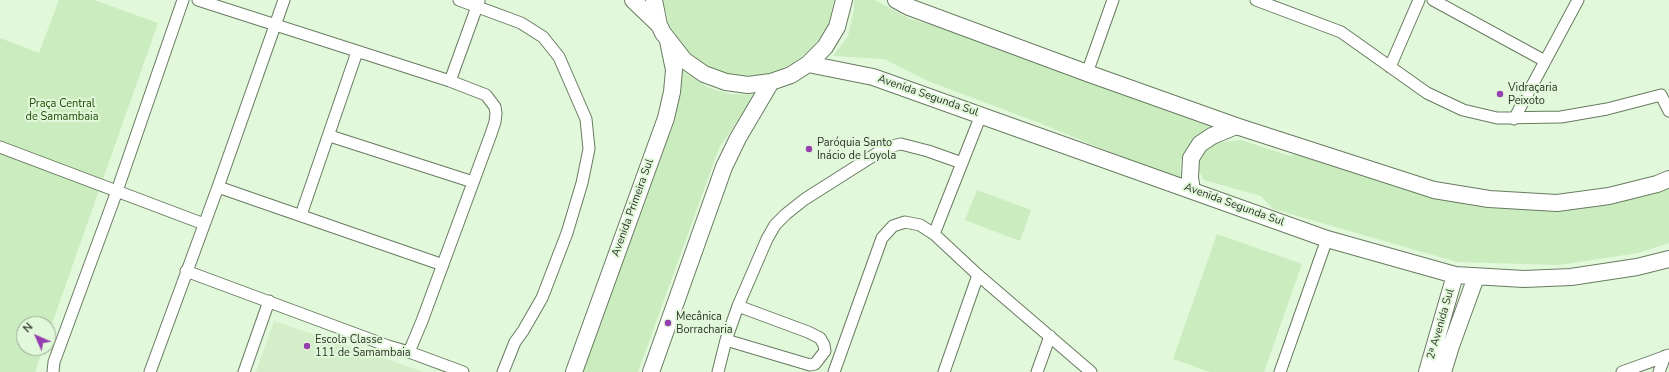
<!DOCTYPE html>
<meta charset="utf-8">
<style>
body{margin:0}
#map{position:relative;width:1669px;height:372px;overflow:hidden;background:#e2f8da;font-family:"Nunito Sans",sans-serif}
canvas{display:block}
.north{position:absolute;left:16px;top:316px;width:40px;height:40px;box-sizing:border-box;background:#e2f8da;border:1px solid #99aa93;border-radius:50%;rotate:315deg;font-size:11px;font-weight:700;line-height:16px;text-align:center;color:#2c3429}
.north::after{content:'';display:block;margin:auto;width:14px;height:18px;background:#9540ae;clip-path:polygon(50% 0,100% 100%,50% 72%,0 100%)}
</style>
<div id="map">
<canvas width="1669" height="372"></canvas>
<div class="north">N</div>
</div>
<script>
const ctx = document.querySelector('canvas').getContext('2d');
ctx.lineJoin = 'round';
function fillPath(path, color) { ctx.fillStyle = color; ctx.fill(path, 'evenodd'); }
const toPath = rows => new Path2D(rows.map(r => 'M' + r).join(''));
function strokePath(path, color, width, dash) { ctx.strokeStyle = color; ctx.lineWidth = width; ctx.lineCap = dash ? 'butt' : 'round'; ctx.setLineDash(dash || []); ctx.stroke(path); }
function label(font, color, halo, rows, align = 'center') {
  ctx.font = font + ' "Nunito Sans",sans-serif'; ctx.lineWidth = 4; ctx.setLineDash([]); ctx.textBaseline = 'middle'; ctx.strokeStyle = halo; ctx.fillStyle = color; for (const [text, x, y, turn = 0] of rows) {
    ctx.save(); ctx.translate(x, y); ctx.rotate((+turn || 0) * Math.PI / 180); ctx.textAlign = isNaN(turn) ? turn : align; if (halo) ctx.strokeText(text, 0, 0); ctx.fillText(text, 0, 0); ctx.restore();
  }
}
fillPath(toPath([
 [274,321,424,372,256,372]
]), '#d4eeca');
fillPath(toPath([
 [59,0,94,0,158,23,48,335,48,324,24,324,24,348,43,348,35,372,0,372,0,38,39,53],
 [663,0,834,0,829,23,813,47,791,65,764,75,735,76,708,67,685,49,670,26],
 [854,0,875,0,910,19,957,32,1212,126,1197,137,1188,147,1180,162,1181,181,1037,122,928,81,884,59,833,56,848,36,854,9],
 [678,68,709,88,731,94,755,95,719,148,638,372,580,372],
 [1241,140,1290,156,1299,153,1492,205,1669,185,1669,243,1638,253,1559,265,1457,262,1273,209,1261,196,1204,180,1197,167,1202,154,1216,143],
 [977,190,1031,210,1020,241,965,220],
 [1217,234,1302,264,1264,372,1210,372,1173,359]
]), '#caecbe');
const street = toPath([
 [459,0,521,23,543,37,559,57,586,119,589,149,582,183,567,233,542,298,523,331,515,342,503,372],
 [1256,0,1341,32,1427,93,1463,110,1497,118,1561,117,1607,109,1661,95,1669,111],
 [1433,0,1545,61],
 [1390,67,1419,0],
 [1087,73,1113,0],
 [450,81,479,1],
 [1514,119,1578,0],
 [330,136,473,182],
 [0,147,204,224],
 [218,187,443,265],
 [301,215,357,52],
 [934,234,981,115],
 [186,271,388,346,409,352,422,321,491,134,495,122,496,113,495,107,486,95,450,81,198,0],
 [726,340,810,365,815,364,825,351,824,345,820,338,808,332,738,306],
 [409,352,463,372],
 [53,372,54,362,117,191,183,0],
 [150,372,218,187,284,0],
 [244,372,269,301],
 [718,372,726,340,738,306,767,239,775,225,786,214,805,199,887,147,901,144,928,151,962,163],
 [834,372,882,238,893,226,905,222,920,225,934,234,978,275,1091,372],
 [944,372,978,275],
 [1037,372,1050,336],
 [1280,372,1327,239],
 [1622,372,1669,355],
 [1659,372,1665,356]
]);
const secondary = toPath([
 [633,0,659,25],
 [654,0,659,25,663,33,684,60,704,74,726,82,748,85,771,82,791,75,808,64,825,47,837,27,844,0],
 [896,0,909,7,1087,73,1236,126,1434,190,1489,199,1557,203,1609,196,1657,184,1669,179],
 [808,64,873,77,1327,239,1455,275,1524,279,1571,277,1637,267,1669,259],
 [1192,190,1190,178,1191,158,1200,144,1212,136,1236,126],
 [574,372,666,118,672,92,674,70,668,41],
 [651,372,724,167,738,138,771,82],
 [1427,372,1455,275],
 [1443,372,1451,346,1476,277]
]);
strokePath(street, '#687b61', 13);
strokePath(secondary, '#687b61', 18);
strokePath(street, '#fff', 11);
strokePath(secondary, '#fff', 16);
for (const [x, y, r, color] of [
 [1500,94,4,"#9540ae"],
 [809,149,4,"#9540ae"],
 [668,323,4,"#9540ae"],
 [307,346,4,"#9540ae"]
]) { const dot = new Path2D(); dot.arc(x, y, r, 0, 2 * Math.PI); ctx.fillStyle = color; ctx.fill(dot); strokePath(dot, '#e2f8da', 1.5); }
label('11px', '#2c3429', '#e2f8da', [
 ["Vidraçaria",1508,88],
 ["Peixoto",1508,101],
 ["Paróquia Santo",817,143],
 ["Inácio de Loyola",817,156],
 ["Mecânica",676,317],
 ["Borracharia",676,330],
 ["Escola Classe",315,340],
 ["111 de Samambaia",315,353]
], 'left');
label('11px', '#2c3429', '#e2f8da', [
 ["Avenida Segunda Sul",928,96,19],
 ["Avenida Segunda Sul",1234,205,20],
 ["Avenida Primeira Sul",633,208,-70],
 ["2ᵃ Avenida Sul",1441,324,-74]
]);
label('11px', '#1f4c06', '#e2f8da', [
 ["Praça Central",62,104],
 ["de Samambaia",62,117]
]);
</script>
